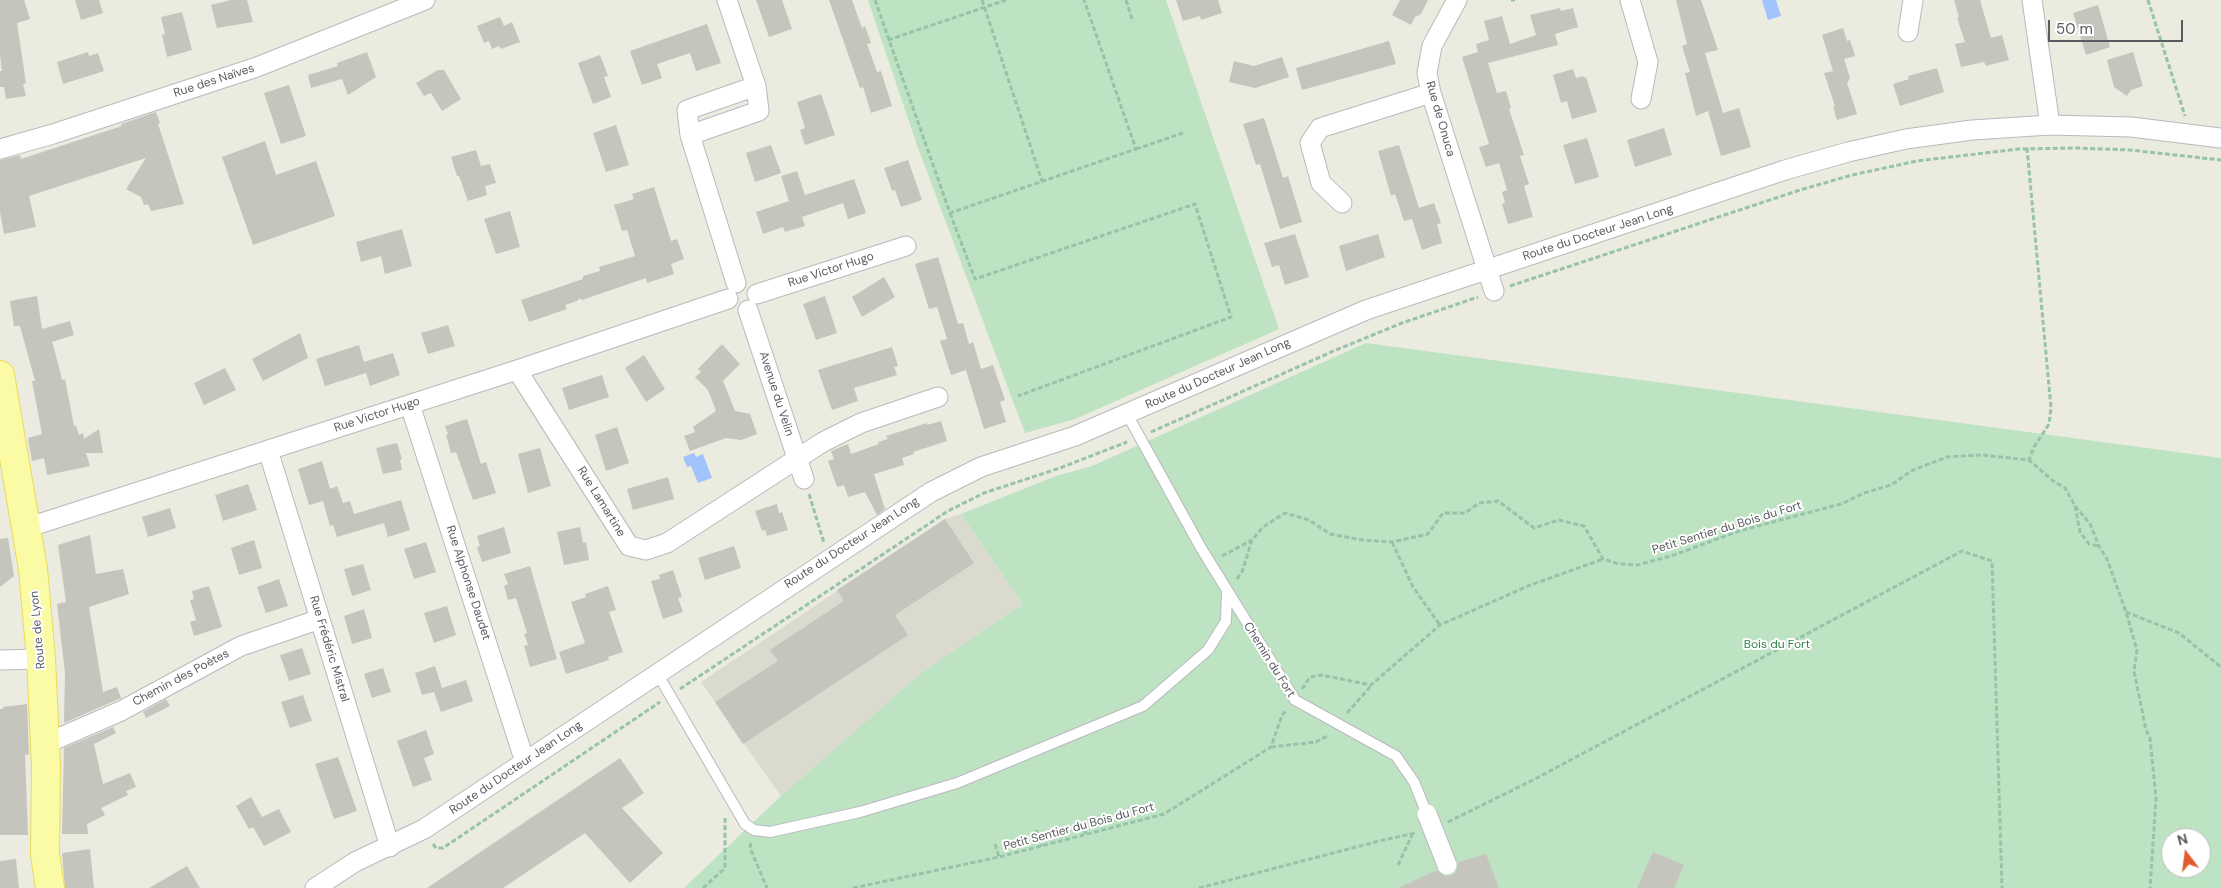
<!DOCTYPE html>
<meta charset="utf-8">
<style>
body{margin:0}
#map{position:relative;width:2221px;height:888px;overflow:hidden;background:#ebebe0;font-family:"DM Sans",sans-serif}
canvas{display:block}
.north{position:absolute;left:2161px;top:828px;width:50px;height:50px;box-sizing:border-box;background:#fff;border:1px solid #bdbdbf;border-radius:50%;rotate:345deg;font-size:14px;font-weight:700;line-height:20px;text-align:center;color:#595b60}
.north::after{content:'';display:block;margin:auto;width:18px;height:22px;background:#e15b30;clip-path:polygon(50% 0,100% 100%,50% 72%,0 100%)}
.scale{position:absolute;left:2048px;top:20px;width:135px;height:22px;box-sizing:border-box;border:2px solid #595b60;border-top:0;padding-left:6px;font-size:15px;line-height:18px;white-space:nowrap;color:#595b60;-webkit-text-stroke:4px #fff;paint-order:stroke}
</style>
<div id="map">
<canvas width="2221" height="888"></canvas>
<div class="north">N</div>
<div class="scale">50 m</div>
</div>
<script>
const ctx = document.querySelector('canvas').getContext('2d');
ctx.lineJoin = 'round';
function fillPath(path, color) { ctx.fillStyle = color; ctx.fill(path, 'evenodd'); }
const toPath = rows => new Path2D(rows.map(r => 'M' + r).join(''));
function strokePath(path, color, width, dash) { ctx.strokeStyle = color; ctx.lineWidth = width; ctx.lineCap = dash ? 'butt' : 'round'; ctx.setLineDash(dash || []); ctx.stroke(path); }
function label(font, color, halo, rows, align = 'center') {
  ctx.font = font + ' "DM Sans",sans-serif'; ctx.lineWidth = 4; ctx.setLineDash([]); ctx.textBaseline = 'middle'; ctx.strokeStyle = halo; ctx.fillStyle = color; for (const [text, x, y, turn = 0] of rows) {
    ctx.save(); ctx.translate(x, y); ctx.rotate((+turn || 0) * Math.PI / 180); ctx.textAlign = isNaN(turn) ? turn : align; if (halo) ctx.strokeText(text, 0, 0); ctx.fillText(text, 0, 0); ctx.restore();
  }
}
fillPath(toPath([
 [961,514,1023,604,921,673,781,796,701,682,945,519]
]), '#dbdace');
fillPath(toPath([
 [868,0,1166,0,1279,329,1075,419,1025,433,917,145],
 [1366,343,2221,458,2221,888,684,888,781,796,921,673,1023,604,961,514,1056,476,1092,466],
 [2171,838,2201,838,2201,868,2171,868]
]), '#bde3c3');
fillPath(toPath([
 [1762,0,1776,0,1781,16,1768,20],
 [694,453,696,457,703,454,712,478,698,483,691,466,687,467,683,457]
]), '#a0c4fb');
fillPath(toPath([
 [0,0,24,0,30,19,17,23,26,83,23,84,26,96,6,99,4,87,0,87,0,71,2,71,0,54],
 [75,0,99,0,103,13,81,20],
 [231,0,247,0,253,22,217,28,211,5],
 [756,0,782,0,792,29,769,37],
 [829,0,852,0,862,28,865,26,871,43,867,44,877,72,881,71,892,106,871,113,863,87,860,88],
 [1176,0,1218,0,1222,13,1201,20,1200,16,1183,21],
 [1400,0,1428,0,1421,14,1415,17,1411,25,1392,15],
 [1676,0,1701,0,1718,50,1705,53,1723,113,1739,108,1751,147,1721,156,1708,111,1696,116,1685,73,1690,72,1682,46,1687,44],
 [1954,0,1980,0,1991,38,2002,35,2009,60,1986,66,1984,62,1961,67,1955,44,1965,42,1957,18,1959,17],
 [2098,5,2110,47,2086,55,2073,13],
 [1560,8,1561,11,1573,8,1578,27,1555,34,1558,45,1488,63,1497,93,1506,91,1511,108,1509,109,1524,155,1520,156,1529,184,1524,186,1533,217,1508,224,1502,204,1505,203,1502,192,1507,190,1499,163,1486,167,1479,147,1489,144,1462,57,1478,52,1476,44,1489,40,1484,21,1502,16,1510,44,1536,35,1530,15],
 [182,12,192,50,167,57,162,35,165,34,161,17],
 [500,17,504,26,512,22,520,42,501,49,499,46,492,49,489,41,484,43,477,26],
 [707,24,721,63,696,71,690,53,657,64,662,78,642,85,630,51],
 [1843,28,1847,41,1850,40,1855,56,1844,59,1850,78,1847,83,1857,114,1837,120,1833,107,1835,106,1824,73,1833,71,1822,35],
 [1389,41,1396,64,1302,90,1296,68],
 [88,52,89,56,98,53,104,71,63,84,57,62],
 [367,52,376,77,348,95,342,79,311,88,308,75,338,66,337,63],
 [2133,52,2143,86,2131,90,2127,96,2114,87,2107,60],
 [600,55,608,76,604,77,611,97,593,104,578,63],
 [1282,57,1289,77,1255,88,1229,82,1234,61,1254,66],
 [1937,68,1944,92,1900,106,1893,84,1909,79,1908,76],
 [1573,69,1576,78,1583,76,1584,78,1586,77,1597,112,1572,119,1567,101,1561,103,1553,75],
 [438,70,444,70,461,99,442,111,431,93,424,96,416,83],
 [289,85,306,136,281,144,264,93],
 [821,94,835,135,805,145,800,130,805,128,797,102],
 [156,112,160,123,158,124,184,204,151,211,148,204,144,205,141,197,126,189,146,158,29,196,36,227,4,234,0,212,0,160,20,155,21,159,122,126,121,124],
 [1264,118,1283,178,1288,176,1302,222,1280,229,1260,164,1256,165,1243,124],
 [616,125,629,165,606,172,593,133],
 [1664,128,1672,155,1635,167,1627,140],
 [1587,138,1599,177,1575,184,1563,145],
 [265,141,276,175,316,161,335,216,253,245,222,157],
 [771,145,781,173,755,182,746,153],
 [1399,145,1419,208,1434,203,1441,223,1437,224,1442,243,1422,250,1412,219,1404,221,1395,194,1391,196,1378,151],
 [476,150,481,166,490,164,496,183,485,186,487,195,468,201,459,176,457,176,451,157],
 [908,160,922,200,901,207,895,190,892,191,884,168],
 [797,171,805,195,854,179,866,213,848,219,843,203,802,217,805,226,785,232,783,227,763,234,756,212,789,201,781,176],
 [654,187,671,241,677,239,684,259,671,264,674,274,647,283,646,278,582,300,580,298,577,301,565,305,567,309,529,322,521,300,583,279,583,276,600,271,599,267,635,256,627,230,622,231,614,205,634,199,632,194],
 [510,211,520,247,496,254,484,219],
 [402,229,412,266,385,274,381,256,361,262,356,242],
 [1295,234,1309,277,1285,285,1279,265,1272,267,1264,243],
 [1378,234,1385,257,1346,271,1339,246],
 [938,257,958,324,963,323,969,344,973,342,981,369,993,365,1005,400,1000,402,1006,422,984,429,966,370,951,375,940,341,947,339,937,307,929,309,915,264],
 [884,277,895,297,862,317,852,297],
 [37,296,42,329,70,321,74,335,52,342,58,363,62,380,65,379,74,426,76,426,79,435,83,433,84,439,99,429,103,453,86,453,90,466,47,475,44,458,32,461,28,438,42,434,32,381,35,381,20,326,14,326,10,301],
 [825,296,837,333,816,340,803,304],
 [448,325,455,346,428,354,421,333],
 [300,333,308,358,263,381,252,359],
 [722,344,740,364,723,381,735,411,750,414,757,434,741,440,726,438,690,451,684,436,695,432,693,427,716,411,708,390,695,377,701,372,698,369],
 [359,345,364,362,393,353,400,375,370,386,366,373,325,386,316,359],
 [892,347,898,366,894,367,897,375,854,388,858,401,832,410,818,370],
 [644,355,665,389,646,402,625,368],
 [225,368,236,390,204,405,194,383],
 [602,375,609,397,569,410,562,388],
 [467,419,481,464,486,462,496,493,473,500,456,452,451,453,446,435,448,434,445,426],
 [941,421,947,441,913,452,914,454,902,458,904,465,874,474,885,509,877,515,865,492,848,497,844,485,837,487,828,461,834,459,831,451,848,444,851,454,879,444,878,442,888,439,886,436,927,423,927,425],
 [617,427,629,463,606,471,595,435],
 [397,443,402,459,400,460,402,470,383,474,376,448],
 [540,448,551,486,528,493,518,454],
 [322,461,330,489,337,486,343,503,350,501,354,514,401,500,410,530,388,537,384,523,337,537,333,525,330,526,323,501,309,505,298,469],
 [668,477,674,499,633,510,627,489],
 [248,484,257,510,223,521,215,495],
 [777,504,779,513,782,512,788,530,767,536,765,530,762,531,755,511],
 [170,508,176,528,148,537,142,517],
 [945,519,974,563,895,615,908,635,743,744,715,702,778,661,770,650,844,601,837,590],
 [504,527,511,553,482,562,477,547,480,546,477,536],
 [580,527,583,543,586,542,589,560,564,565,557,532],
 [90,535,96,574,123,569,129,594,89,607,103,692,117,687,121,698,64,723,65,673,57,604,66,602,58,545],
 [8,538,14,576,0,587,0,539],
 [254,540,262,568,239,575,231,548],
 [426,542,436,572,414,579,404,549],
 [734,546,741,568,705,580,698,558],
 [363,564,371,590,352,596,344,569],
 [530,566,557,659,530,667,524,646,528,645,524,634,527,633,516,598,508,600,504,586,508,584,504,574],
 [673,570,682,597,678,598,683,612,663,619,651,581,660,579,659,575],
 [279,579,288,606,266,613,257,587],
 [209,586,222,627,194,636,190,622,196,620,190,600,194,599,192,591],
 [608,586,616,610,609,612,623,652,608,657,609,660,566,674,559,652,585,643,571,602,586,597,585,594],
 [447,606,456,635,434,643,424,613],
 [364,609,372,638,352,644,344,616],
 [302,648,311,674,289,681,280,655],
 [435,666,442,688,466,680,473,701,441,712,434,692,422,695,415,673],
 [383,668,391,692,372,698,364,674],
 [303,695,312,721,290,728,281,702],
 [166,699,170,706,146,718,143,712],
 [27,704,29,754,25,755,28,835,0,835,0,709,3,709,3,707],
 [113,727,116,733,94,744,103,784,130,773,136,787,126,791,128,795,101,808,105,815,87,824,88,834,62,834,64,748],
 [426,730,434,754,424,758,432,780,413,787,397,741],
 [338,757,357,811,334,819,315,764],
 [620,758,644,793,622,808,663,853,630,883,585,833,503,888,427,888],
 [251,797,262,817,279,809,291,832,264,846,253,827,249,829,236,806],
 [90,849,94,888,65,888,62,853],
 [1653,852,1684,865,1674,888,1637,888],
 [1486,854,1499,888,1398,888,1437,870,1445,876,1452,875,1456,872,1458,862],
 [16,859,19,888,0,888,0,861],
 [187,866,200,888,149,888]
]), '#c6c5bd');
const lane = toPath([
 [1127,414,1201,548,1295,700,1396,756,1414,782,1427,814],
 [657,673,745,824,754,830,770,832,860,812,957,783,1143,706,1208,650,1226,621,1227,592]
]);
const street = toPath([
 [1457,0,1432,46,1427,73,1431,93,1494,291],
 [1630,0,1648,62,1641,99],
 [2032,0,2050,125],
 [1908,32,1913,0],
 [690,135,759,111,756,86,727,0],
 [0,149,53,134,257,67,425,0],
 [1342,203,1321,183,1310,143,1320,128,1431,93],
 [736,283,690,135,687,110,756,86],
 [757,294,906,246],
 [748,310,804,479],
 [517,370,629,546,646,550,667,543,823,442,861,423,938,397],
 [410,405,525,762],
 [268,450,390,847],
 [26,528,517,370,728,299],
 [0,660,41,659],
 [45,744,121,711,241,646,320,619],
 [315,888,355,862,424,829,931,492,981,467,1075,436,1366,310,1785,170,1848,152,1906,139,1972,130,2050,125,2131,127,2221,138]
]);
const primary = toPath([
 [0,375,33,569,41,659,46,766,45,854,50,888]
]);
strokePath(lane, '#b8b9be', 12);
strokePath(street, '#b8b9be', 21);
strokePath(primary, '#ebda59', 30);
strokePath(toPath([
 [875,0,950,213,1136,149,1084,0],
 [982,0,1042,181],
 [1126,0,1133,22],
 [1511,0,1515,0],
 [2148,0,2185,116],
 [888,40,1006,0],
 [2027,148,2051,408,2049,424,2034,447,2029,460],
 [1136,149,1183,133],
 [950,213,975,279,1195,204,1231,317,1018,396],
 [1510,286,1800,190,1852,175,1917,161,2019,149,2077,148,2130,150,2221,160],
 [1151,432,1336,350,1402,323,1478,297],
 [809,494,824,543],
 [2075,506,2080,532,2089,544,2099,546],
 [1392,542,1413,587,1440,625],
 [1222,556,1252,540],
 [1237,579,1242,572,1252,540,1263,527,1285,513,1309,520,1330,534,1362,540,1392,542,1428,534,1443,513,1465,513,1479,503,1498,501,1534,528,1559,520,1584,526,1603,559,1619,564,1637,565,1671,556,1739,531,1841,504,1864,493,1891,485,1913,470,1947,457,1980,455,2029,460,2053,481,2065,488,2075,506,2090,524,2099,546,2107,559,2126,612,2137,650,2134,671,2146,730,2150,738,2156,798,2150,888],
 [2126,612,2179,633,2221,667],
 [680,689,948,511,984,493,1060,468,1127,442],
 [1302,689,1310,677,1322,675,1371,685,1440,625,1528,586,1603,559],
 [1347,713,1371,686],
 [1271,747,1316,742,1329,735],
 [1082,822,1086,834],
 [1448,822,1533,780,1962,551,1992,561,2002,888],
 [1036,830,1042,846],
 [751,843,750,848,767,888],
 [433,844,436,848,443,848,660,702],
 [995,844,999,857],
 [1398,865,1412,835],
 [703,888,725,868,725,818],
 [853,888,999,857,1164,814,1271,747,1282,715,1287,710],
 [1199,888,1383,840,1416,833]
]), '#96c3aa', 3, [5, 2.5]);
strokePath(lane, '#fff', 10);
strokePath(street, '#fff', 19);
strokePath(primary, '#fbfba5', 28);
const streetBridge = toPath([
 [1427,814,1447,865]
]);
strokePath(streetBridge, '#b8b9be', 21, []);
strokePath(streetBridge, '#fff', 19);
label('12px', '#595b60', '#fff', [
 ["Rue des Naïves",214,81,-18],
 ["Rue de Onuca",1440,119,74],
 ["Route du Docteur Jean Long",1598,233,-18],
 ["Rue Victor Hugo",831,270,-18],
 ["Route du Docteur Jean Long",1218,374,-24],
 ["Avenue du Velin",776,394,72],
 ["Rue Victor Hugo",377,415,-18],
 ["Rue Lamartine",601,502,58],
 ["Petit Sentier du Bois du Fort",1727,528,-17],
 ["Route du Docteur Jean Long",852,543,-33],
 ["Rue Alphonse Daudet",468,583,72],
 ["Route de Lyon",38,630,-95],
 ["Rue Frédéric Mistral",329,649,73],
 ["Chemin du Fort",1269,660,58],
 ["Chemin des Poètes",181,678,-28],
 ["Route du Docteur Jean Long",516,768,-34],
 ["Petit Sentier du Bois du Fort",1079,827,-15]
]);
label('12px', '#378147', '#fff', [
 ["Bois du Fort",1777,645]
]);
</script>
